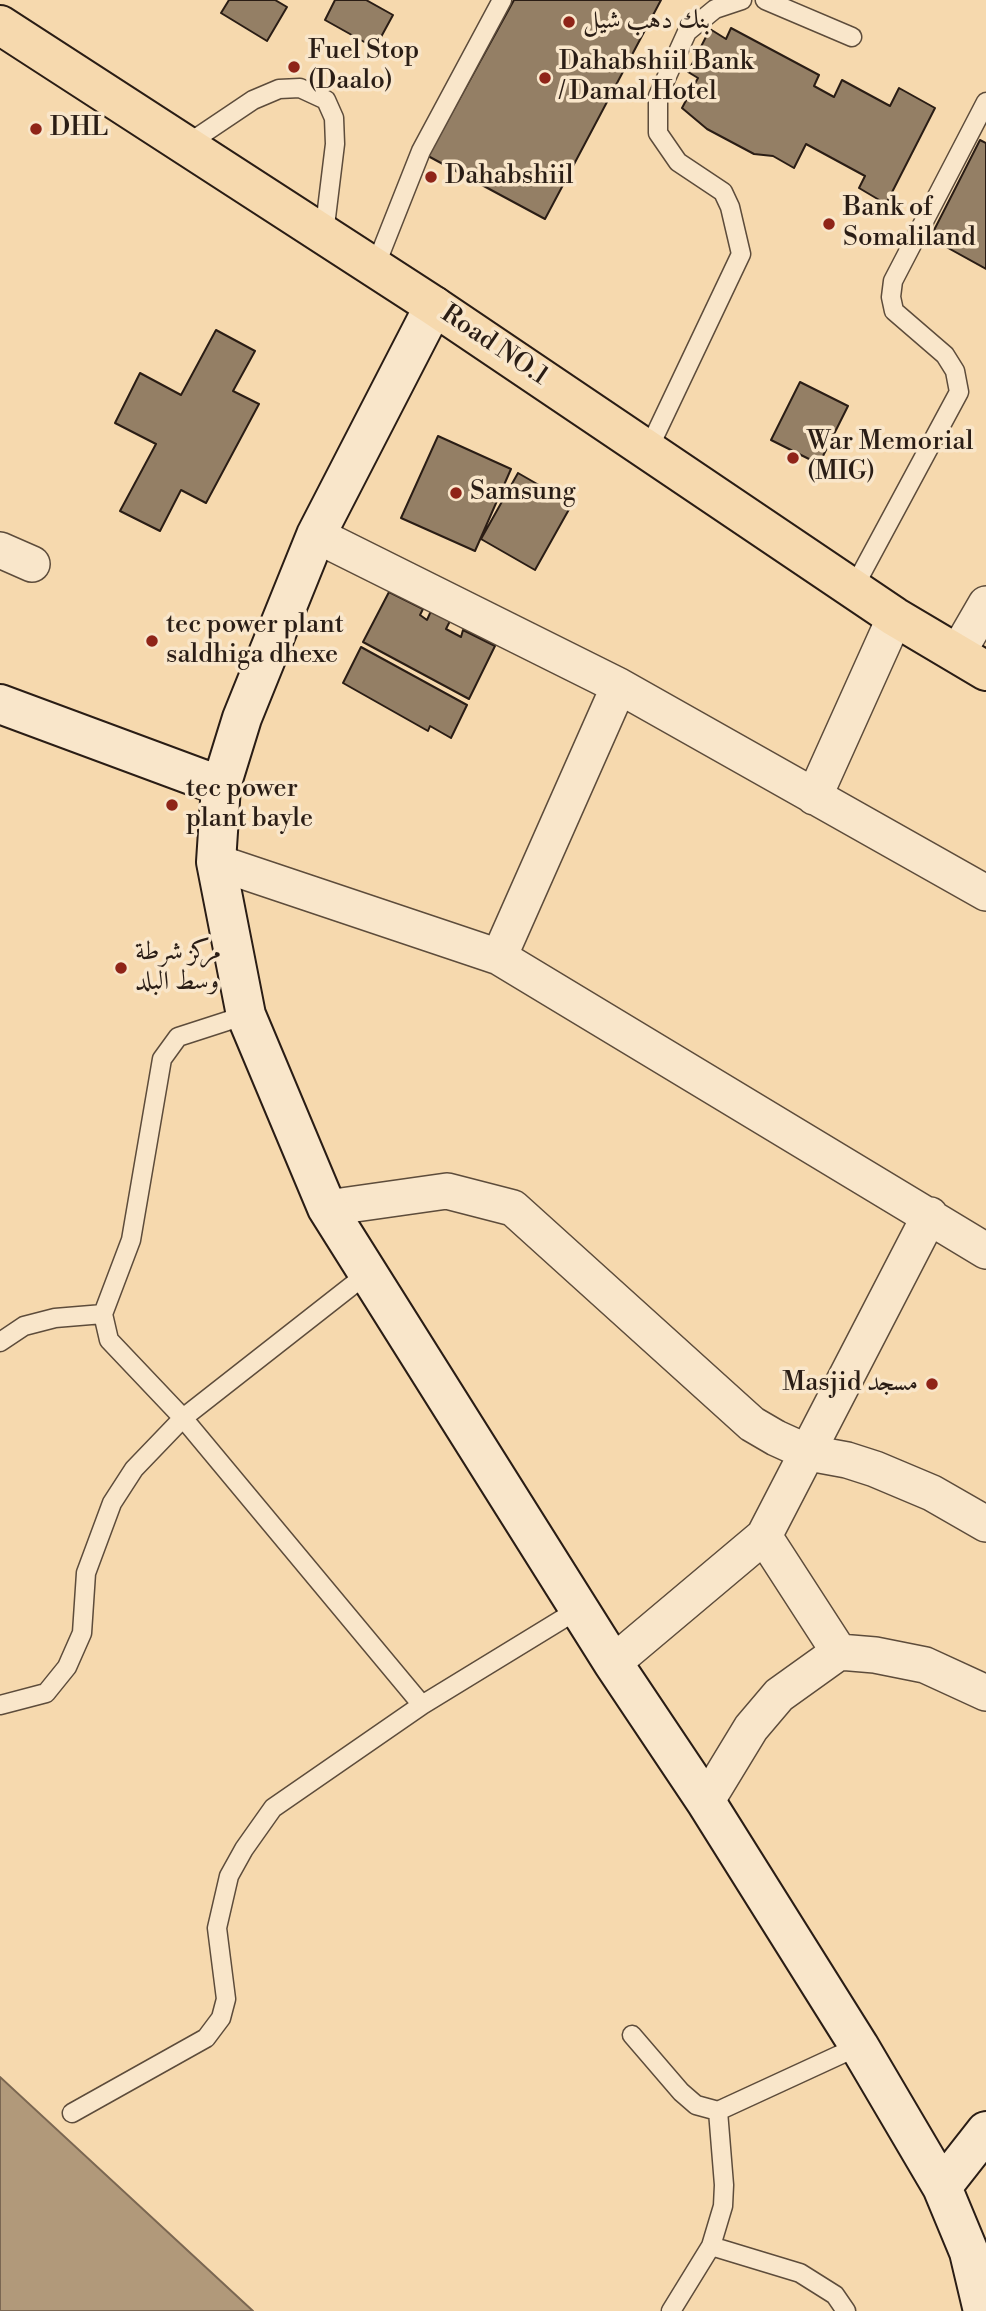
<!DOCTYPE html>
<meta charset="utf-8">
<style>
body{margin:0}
canvas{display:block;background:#f6d9ae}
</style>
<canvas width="986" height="2311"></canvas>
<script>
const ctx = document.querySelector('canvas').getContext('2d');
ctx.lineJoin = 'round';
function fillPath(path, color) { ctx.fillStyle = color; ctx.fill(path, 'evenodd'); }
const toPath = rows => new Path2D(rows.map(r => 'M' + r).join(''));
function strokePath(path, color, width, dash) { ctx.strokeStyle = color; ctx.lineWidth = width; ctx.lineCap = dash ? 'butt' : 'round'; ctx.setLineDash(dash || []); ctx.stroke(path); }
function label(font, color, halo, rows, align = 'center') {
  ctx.font = font + ' "Libre Bodoni",Amiri,serif'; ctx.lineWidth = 7; ctx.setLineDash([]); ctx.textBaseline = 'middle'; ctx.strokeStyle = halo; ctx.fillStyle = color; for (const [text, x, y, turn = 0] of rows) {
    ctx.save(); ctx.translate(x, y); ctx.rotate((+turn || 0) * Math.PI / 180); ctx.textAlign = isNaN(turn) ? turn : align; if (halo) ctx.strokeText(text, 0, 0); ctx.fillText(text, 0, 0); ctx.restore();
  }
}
const water = toPath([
 [0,2077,253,2311,0,2311,0,2077]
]);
fillPath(water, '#b1997a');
strokePath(water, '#7b6752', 2);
const building = toPath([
 [229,0,275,0,287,7,267,41,221,13,229,0],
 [335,0,366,0,393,15,375,48,325,20,335,0],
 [514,0,661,0,545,219,428,156,514,0],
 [731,28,819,75,814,86,834,97,842,80,890,106,899,88,935,108,886,204,859,188,865,176,806,144,794,168,773,156,754,154,707,129,682,108,698,78,688,72,710,29,726,39,731,28],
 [980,140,986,143,986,269,930,238,980,140],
 [216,330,255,351,233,391,259,404,206,503,181,490,160,531,120,511,156,444,115,423,140,373,181,395,216,330],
 [800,382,848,406,819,464,771,440,800,382],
 [438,436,511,469,475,551,401,518,438,436],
 [518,473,572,504,535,570,481,539,518,473],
 [389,592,423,609,420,615,427,620,431,611,450,621,446,629,461,637,463,630,495,646,469,699,363,642,389,592],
 [361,647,467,705,451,738,430,726,428,731,343,683,361,647]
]);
fillPath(building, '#947f65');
strokePath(building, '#2a1d15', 2);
const lane = toPath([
 [765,0,852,37],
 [186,145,253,100,279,89,300,88,326,100,334,118,335,144,324,234],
 [375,267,421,151,502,0],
 [648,450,741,254,730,207,723,192,678,162,658,133,658,96,687,32,715,9,742,0],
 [853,589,959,392,955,371,945,355,894,311,891,297,893,281,986,102],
 [246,1015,178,1037,162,1059,131,1240,103,1314,109,1340,183,1418,422,1705],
 [0,1342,24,1326,55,1318,103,1314],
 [0,1705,46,1693,67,1667,82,1633,86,1573,112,1503,134,1469,183,1418,368,1273],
 [632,2035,681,2092,696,2105,718,2111,859,2046],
 [72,2113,206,2038,221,2018,226,1999,217,1928,229,1876,244,1849,273,1808,422,1705,579,1609],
 [711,2246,800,2273,835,2295,846,2311],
 [671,2311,711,2246,723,2206,724,2185,718,2111]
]);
const street = toPath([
 [316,535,619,686,986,893],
 [0,550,32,564],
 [957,654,986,604],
 [814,797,895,617],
 [216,862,499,957,986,1251],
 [499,957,619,686],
 [327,1208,447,1191,513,1208,752,1424,776,1438,809,1453,847,1460,875,1469,932,1493,986,1524],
 [764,1536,839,1652],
 [613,1663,764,1536,930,1215],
 [706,1802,751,1728,779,1695,839,1652,875,1655,925,1665,986,1693]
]);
const secondary = toPath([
 [434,306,316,535,242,718,221,786,216,862,246,1015,327,1208,613,1663,706,1802,859,2046,942,2187,969,2252,983,2311],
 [0,704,221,786],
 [942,2187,986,2131]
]);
const highway = toPath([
 [0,25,434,306,895,617,986,671]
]);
strokePath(lane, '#5d4c3b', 21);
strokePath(street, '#5d4c3b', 38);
strokePath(secondary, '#2a1d15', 42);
strokePath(highway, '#2a1d15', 42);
strokePath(lane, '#f9e6ca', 18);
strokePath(street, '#f9e6ca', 35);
strokePath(secondary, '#f9e6ca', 38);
strokePath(highway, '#f6d9ae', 38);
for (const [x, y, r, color] of [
 [569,22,7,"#8f2418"],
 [294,67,7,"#8f2418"],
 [545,78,7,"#8f2418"],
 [36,129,7,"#8f2418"],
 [431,177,7,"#8f2418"],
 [829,224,7,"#8f2418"],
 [793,458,7,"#8f2418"],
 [456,493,7,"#8f2418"],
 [152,641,7,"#8f2418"],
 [172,805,7,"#8f2418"],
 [121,968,7,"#8f2418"],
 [932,1384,7,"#8f2418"]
]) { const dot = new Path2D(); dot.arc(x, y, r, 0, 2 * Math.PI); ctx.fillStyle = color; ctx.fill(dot); strokePath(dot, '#f9e6ca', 2.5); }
label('26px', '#2a1d15', '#f9e6ca', [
 ["بنك دهب شيل",583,22],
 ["Fuel Stop",308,52],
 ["(Daalo)",308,82],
 ["Dahabshiil Bank",559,63],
 ["/ Damal Hotel",559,93],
 ["DHL",50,129],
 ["Dahabshiil",445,177],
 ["Bank of",843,209],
 ["Somaliland",843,239],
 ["War Memorial",807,443],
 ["(MIG)",807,473],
 ["Samsung",470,493],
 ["tec power plant",166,626],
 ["saldhiga dhexe",166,656],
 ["tec power",186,790],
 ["plant bayle",186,820],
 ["مركز شرطة",135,953],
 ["وسط البلد",135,983],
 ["Masjid مسجد",918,1384,"right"]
], 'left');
label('26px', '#2a1d15', '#f9e6ca', [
 ["Road NO.1",494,346,34]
]);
</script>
